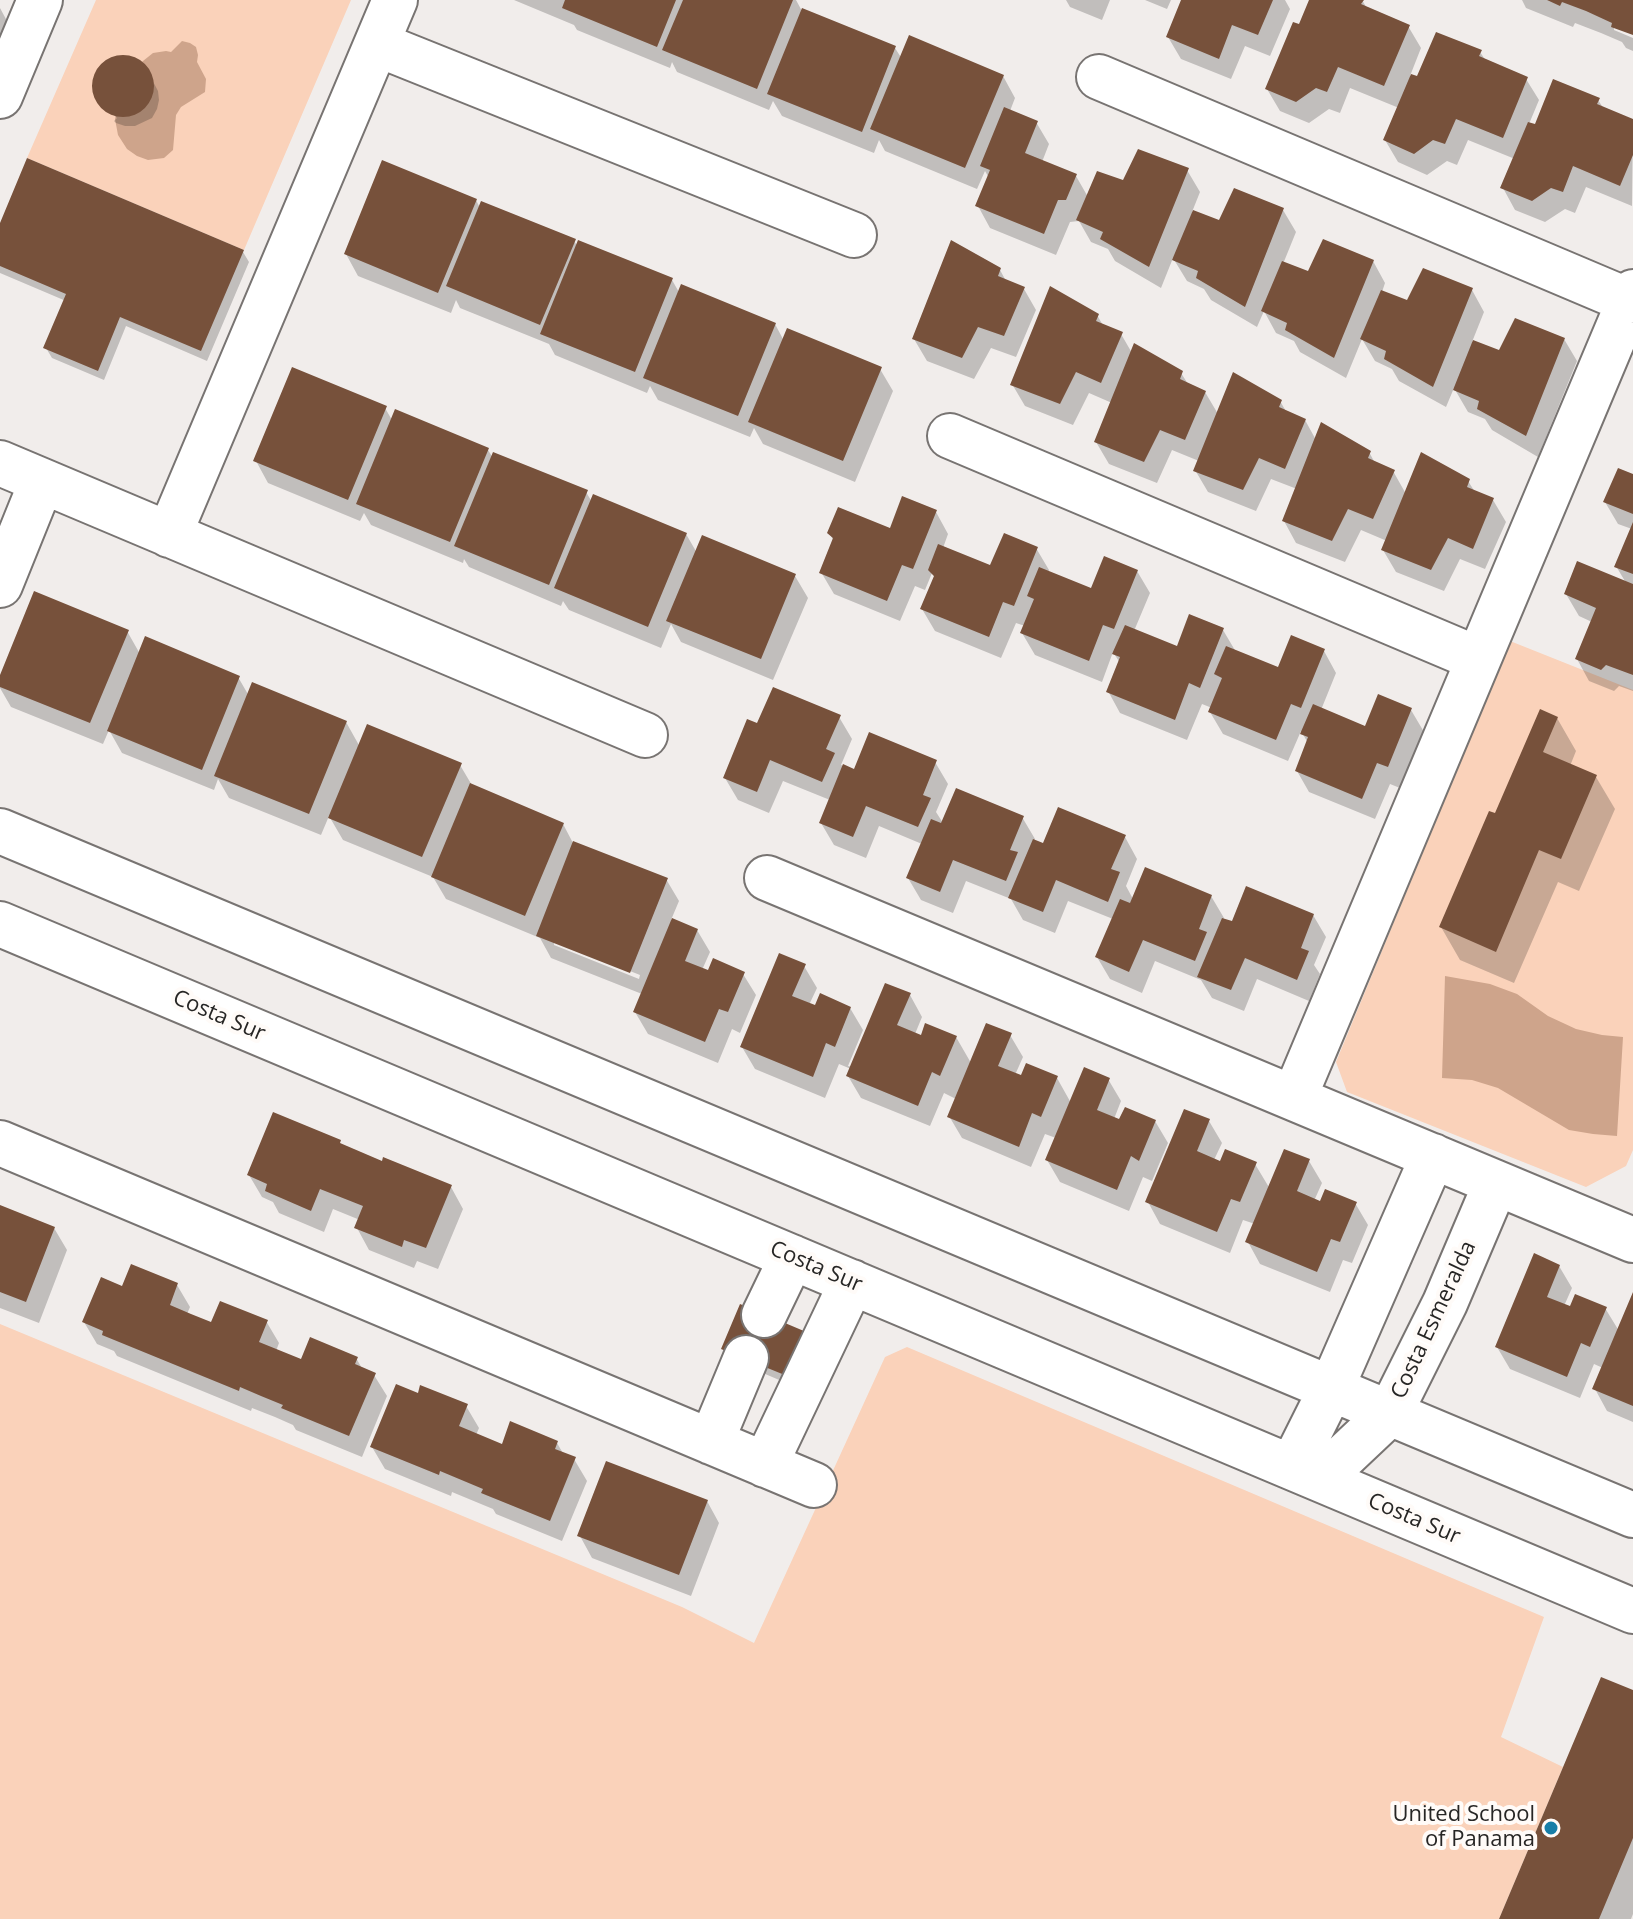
<!DOCTYPE html>
<style>
body{margin:0}
canvas{display:block;background:#f1edeb}
</style>
<canvas width="1633" height="1919"></canvas>
<script>
const ctx = document.querySelector('canvas').getContext('2d');
ctx.lineJoin = 'round';
function fillPath(path, color) { ctx.fillStyle = color; ctx.fill(path, 'evenodd'); }
const toPath = rows => new Path2D(rows.map(r => 'M' + r).join(''));
function strokePath(path, color, width, dash) { ctx.strokeStyle = color; ctx.lineWidth = width; ctx.lineCap = dash ? 'butt' : 'round'; ctx.setLineDash(dash || []); ctx.stroke(path); }
function label(font, color, halo, rows, align = 'center') {
  ctx.font = font + ' "Open Sans",sans-serif'; ctx.lineWidth = 8; ctx.setLineDash([]); ctx.textBaseline = 'middle'; ctx.strokeStyle = halo; ctx.fillStyle = color; for (const [text, x, y, turn = 0] of rows) {
    ctx.save(); ctx.translate(x, y); ctx.rotate((+turn || 0) * Math.PI / 180); ctx.textAlign = isNaN(turn) ? turn : align; if (halo) ctx.strokeText(text, 0, 0); ctx.fillText(text, 0, 0); ctx.restore();
  }
}
fillPath(toPath([
 [96,0,351,0,244,250,27,158],
 [1510,641,1633,690,1633,1150,1626,1166,1586,1187,1347,1092,1336,1062],
 [0,1324,682,1607,754,1643,885,1357,907,1347,1544,1617,1501,1737,1563,1767,1499,1919,0,1919]
]), '#fad2ba');
fillPath(toPath([
 [182,41,190,43,196,47,198,55,197,62,206,79,205,92,181,107,176,115,173,150,164,158,148,160,137,156,127,149,118,135,115,119,121,96,131,72,143,61,153,53,166,51,171,52],
 [1445,976,1490,984,1517,994,1548,1016,1576,1029,1602,1035,1623,1037,1617,1136,1593,1134,1569,1130,1498,1088,1472,1080,1442,1078]
]), '#cea48b');
fillPath(toPath([
 [514,0,796,0,802,11,895,48,902,59,1003,76,1015,98,1010,111,1036,122,1049,144,1042,162,1076,176,1088,197,1124,183,1187,170,1200,192,1192,212,1220,222,1283,210,1296,232,1283,264,1309,274,1373,261,1385,283,1382,292,1408,303,1472,290,1484,312,1472,342,1500,353,1564,339,1577,361,1538,457,1492,430,1485,419,1468,412,1454,388,1446,407,1399,381,1392,369,1375,361,1362,339,1346,378,1300,352,1294,341,1276,333,1264,311,1257,327,1211,300,1204,289,1187,281,1173,258,1161,288,1115,261,1108,249,1091,242,1079,221,1070,222,1056,255,990,228,978,206,989,178,985,171,977,189,885,151,879,140,874,153,782,116,773,101,769,110,677,72,672,62,670,68,577,30,574,25],
 [1066,0,1110,0,1102,20,1070,7],
 [1145,0,1171,0,1167,9],
 [1183,0,1285,0,1290,9,1270,56,1245,46,1231,79,1181,59,1168,37],
 [1311,0,1362,0,1368,10,1408,26,1421,48,1410,76,1418,79,1480,52,1486,61,1526,79,1539,100,1529,124,1536,127,1598,100,1604,109,1633,121,1632,206,1586,187,1575,213,1565,209,1545,222,1515,210,1503,188,1515,159,1468,140,1457,165,1447,161,1427,175,1398,162,1385,140,1399,108,1350,88,1340,113,1329,109,1309,123,1280,111,1267,89,1300,27],
 [1522,0,1633,0,1633,33,1614,26,1614,30,1633,38,1633,51,1626,48,1622,42,1601,33,1575,23,1573,27,1526,8],
 [0,8,7,21,0,39],
 [123,58,132,58,140,63,147,70,158,91,159,100,157,109,152,118,135,126,125,126,116,123,114,121,117,118,98,100,95,93,95,81,100,69,112,60],
 [476,200,480,208,574,241,578,247,672,280,680,294,775,324,784,341,880,369,893,391,855,482,763,444,754,428,750,437,658,400,650,386,647,393,555,355,549,344,460,308,456,300,451,313,358,276,346,254],
 [0,228,243,252,249,262,207,361,126,326,104,380,52,358,46,348,66,301,0,273],
 [1000,270,1006,281,1024,289,1036,310,1016,357,991,348,974,379,927,361,914,339],
 [1097,315,1104,327,1121,334,1132,353,1181,373,1188,384,1205,392,1218,414,1280,401,1287,413,1305,420,1316,440,1369,452,1375,463,1393,471,1406,494,1468,481,1475,492,1493,500,1506,522,1485,569,1460,559,1444,591,1396,572,1383,550,1387,541,1361,530,1345,562,1296,543,1284,521,1297,489,1271,479,1256,511,1208,492,1195,470,1199,461,1172,450,1157,483,1109,464,1096,442,1112,403,1089,393,1073,425,1025,406,1012,384],
 [385,408,392,420,488,450,493,458,586,492,592,502,686,534,697,553,795,576,808,598,773,680,681,642,671,624,661,648,569,610,563,601,561,606,469,567,464,559,463,563,371,525,364,513,360,521,268,483,256,461],
 [1633,476,1633,691,1619,686,1614,691,1589,681,1577,659,1592,622,1579,616,1566,594,1626,583,1616,566,1632,529,1618,524,1605,502],
 [936,512,948,534,943,548,991,567,1036,548,1049,570,1048,573,1092,590,1137,571,1150,593,1134,631,1178,649,1223,630,1236,652,1279,669,1324,651,1336,673,1321,710,1366,729,1411,710,1424,732,1400,788,1390,784,1375,819,1309,792,1297,771,1308,743,1301,731,1288,761,1223,734,1210,712,1212,708,1202,704,1187,740,1120,713,1108,691,1120,663,1113,652,1102,682,1035,655,1022,633,1025,626,1016,623,1001,658,935,631,922,609,935,578,932,573,925,590,915,586,900,621,834,594,821,572,834,541,829,533,891,531],
 [127,631,140,654,238,677,249,696,346,722,360,747,460,765,473,787,563,824,573,843,666,879,679,901,671,920,697,930,710,952,702,970,743,974,756,995,740,1033,732,1029,718,1063,648,1034,635,1012,642,994,551,958,540,938,446,899,433,877,343,840,329,816,321,835,229,798,218,779,214,790,122,753,109,730,103,744,11,707,0,688,0,680],
 [554,941,640,975,639,979,554,945],
 [839,717,852,739,841,765,855,771,935,762,948,784,936,812,943,823,1022,817,1035,839,1034,842,1044,845,1125,837,1137,859,1126,886,1133,899,1211,896,1224,918,1223,920,1233,924,1313,915,1326,937,1314,965,1320,974,1309,1001,1257,979,1244,1011,1212,998,1201,980,1155,961,1142,993,1110,979,1097,957,1113,919,1068,901,1055,933,1023,920,1011,899,966,881,953,913,921,900,908,878,922,844,879,826,866,858,834,845,821,823,830,800,783,781,769,813,738,800,725,778,758,726],
 [1557,718,1576,751,1570,766,1596,777,1615,809,1579,891,1558,882,1514,983,1460,960,1441,927,1496,816],
 [804,966,817,988,809,1005,850,1008,863,1030,848,1066,852,1067,910,995,922,1017,915,1034,922,1037,956,1037,971,1063,1010,1035,1023,1057,1015,1075,1057,1078,1071,1103,1108,1079,1121,1101,1114,1119,1155,1121,1168,1143,1152,1181,1143,1177,1129,1211,1060,1182,1047,1160,1056,1138,1045,1134,1031,1167,962,1138,949,1116,956,1099,944,1093,930,1126,861,1098,848,1076,851,1069,839,1064,825,1098,755,1069,742,1047],
 [1209,1121,1222,1143,1214,1160,1221,1163,1255,1164,1270,1189,1309,1161,1322,1183,1314,1201,1321,1203,1355,1203,1368,1225,1352,1263,1343,1260,1330,1292,1260,1264,1248,1242,1255,1224,1243,1220,1230,1253,1160,1224,1148,1202],
 [339,1141,342,1147,451,1187,463,1209,438,1269,417,1261,414,1268,369,1250,357,1228,360,1220,333,1209,324,1232,279,1213,273,1202,262,1197,249,1175],
 [0,1208,54,1228,67,1250,39,1323,0,1308],
 [1559,1266,1572,1288,1564,1306,1605,1308,1619,1331,1633,1299,1633,1422,1607,1411,1595,1389,1603,1368,1594,1364,1580,1398,1510,1369,1497,1347],
 [177,1285,190,1307,187,1314,212,1325,266,1321,279,1343,276,1351,302,1362,356,1358,363,1370,374,1375,387,1396,362,1457,296,1430,293,1425,275,1417,252,1408,251,1411,117,1356,114,1351,97,1344,84,1322,123,1288],
 [815,1346,798,1388,730,1359,724,1348],
 [419,1395,466,1406,479,1428,476,1435,503,1446,557,1443,564,1455,574,1459,587,1481,562,1541,496,1514,493,1509,452,1492,451,1496,385,1469,372,1447],
 [707,1501,719,1523,691,1596,592,1558,580,1536],
 [1633,1693,1633,1914,1631,1919,1501,1919]
]), '#0003');
fillPath(toPath([
 [565,0,676,0,657,47,562,8],
 [683,0,793,0,757,89,662,50],
 [1181,0,1273,0,1258,35,1232,25,1219,59,1166,37],
 [1309,0,1364,0,1361,4,1410,25,1384,86,1338,67,1327,92,1316,88,1296,102,1265,89,1293,22,1299,24],
 [1547,0,1633,0,1633,35,1611,27,1612,23,1586,11,1562,2,1560,6],
 [802,8,896,46,862,132,767,94],
 [1436,32,1482,50,1479,56,1528,77,1503,138,1456,119,1445,144,1433,140,1414,154,1383,140,1411,74,1417,76],
 [909,35,1004,75,965,168,870,129],
 '92 86a31 31 0 1 1 62 0a31 31 0 1 1-62 0Z',
 [1553,79,1600,98,1597,104,1633,119,1633,155,1620,186,1573,166,1563,192,1551,188,1532,201,1500,188,1528,122,1535,124],
 [1004,107,1038,121,1025,153,1077,174,1066,200,1058,200,1044,234,975,206,990,170,980,166],
 [1138,149,1189,168,1149,267,1100,239,1103,232,1076,220,1097,171,1123,180],
 [27,158,244,250,201,351,120,317,98,371,43,348,66,294,0,266,0,223],
 [382,160,477,199,438,293,344,254],
 [1234,188,1284,208,1245,307,1196,278,1198,271,1172,260,1193,210,1219,220],
 [481,201,576,239,540,325,446,286],
 [1323,239,1374,260,1334,358,1285,330,1287,323,1261,311,1282,261,1308,271],
 [578,240,673,278,635,372,540,334],
 [951,240,1001,268,998,276,1025,287,1004,336,978,327,962,358,912,339],
 [1423,268,1473,288,1433,387,1384,359,1386,351,1360,339,1381,290,1407,300],
 [681,284,776,323,738,416,643,378],
 [1050,286,1099,314,1096,321,1123,332,1101,383,1076,372,1060,404,1010,385],
 [1515,318,1565,338,1526,436,1477,409,1479,401,1453,390,1473,340,1499,350],
 [787,328,882,367,843,461,748,422],
 [1134,343,1183,371,1180,379,1206,391,1185,440,1160,430,1144,462,1094,442],
 [292,367,387,406,348,500,253,461],
 [1233,372,1282,400,1279,407,1306,419,1285,469,1259,458,1243,490,1193,471],
 [395,409,489,448,450,542,356,504],
 [1321,422,1371,451,1368,458,1395,470,1373,519,1348,509,1332,541,1282,521],
 [493,452,588,490,549,585,454,546],
 [1421,452,1470,479,1467,487,1494,498,1473,549,1448,538,1431,570,1381,550],
 [1618,468,1633,474,1633,514,1603,502],
 [593,494,687,533,648,627,554,588],
 [902,496,937,510,913,569,902,565,887,601,819,573,833,538,827,533,838,507,890,528],
 [1633,522,1633,574,1614,567],
 [1004,533,1038,547,1014,606,1003,602,989,637,920,609,934,576,928,570,938,544,990,565],
 [702,535,796,574,761,659,666,621],
 [1104,556,1138,570,1114,629,1103,625,1089,661,1020,633,1034,599,1027,596,1039,567,1091,588],
 [1577,561,1633,584,1633,675,1606,665,1601,670,1575,659,1596,608,1564,594],
 [34,591,129,630,90,723,0,687,0,675],
 [1189,614,1224,628,1200,688,1189,683,1175,720,1106,692,1120,657,1112,654,1125,625,1177,646],
 [1291,635,1325,649,1301,708,1291,704,1276,740,1208,712,1222,678,1214,674,1226,646,1278,667],
 [145,636,240,676,202,770,107,731],
 [252,682,347,721,309,814,214,776],
 [773,687,841,715,826,749,835,753,822,782,770,760,757,792,723,778,747,719,757,723],
 [1378,694,1412,708,1388,767,1377,763,1362,799,1295,771,1308,737,1300,734,1313,704,1365,726],
 [1540,709,1558,717,1543,752,1597,775,1561,859,1539,850,1496,952,1439,927,1489,811,1495,813],
 [367,724,462,763,422,857,328,818],
 [869,732,937,760,923,795,931,798,918,827,866,806,853,837,819,823,843,764,854,769],
 [470,783,564,823,525,916,431,877],
 [956,788,1024,816,1010,850,1018,852,1006,881,953,860,940,892,906,878,931,819,941,823],
 [1058,807,1126,835,1111,869,1120,872,1108,902,1056,880,1043,912,1008,898,1033,839,1043,843],
 [573,841,668,878,630,973,536,936],
 [1145,867,1212,895,1199,929,1207,932,1195,961,1143,940,1129,972,1095,957,1120,899,1130,903],
 [1246,886,1314,914,1301,948,1309,951,1297,980,1245,958,1231,990,1197,977,1222,918,1232,921],
 [672,918,698,929,685,961,708,970,713,958,745,972,728,1012,719,1009,705,1042,633,1012],
 [779,953,806,964,792,996,815,1005,820,993,851,1007,835,1047,826,1043,813,1077,740,1047],
 [885,983,911,993,897,1025,921,1035,925,1023,957,1036,940,1076,932,1072,918,1106,846,1076],
 [986,1023,1012,1033,998,1066,1021,1075,1026,1063,1058,1076,1041,1117,1032,1113,1019,1147,947,1117],
 [1084,1067,1110,1078,1097,1110,1119,1119,1125,1107,1156,1120,1139,1161,1131,1156,1117,1190,1045,1160],
 [1184,1109,1210,1119,1197,1151,1220,1161,1225,1149,1257,1162,1240,1202,1231,1199,1217,1232,1145,1202],
 [273,1112,341,1140,340,1143,382,1161,383,1157,452,1185,426,1248,404,1240,402,1247,354,1228,363,1206,320,1189,311,1211,265,1191,267,1184,247,1175],
 [1284,1149,1310,1159,1297,1191,1320,1201,1325,1189,1357,1202,1340,1242,1331,1239,1317,1272,1245,1242],
 [0,1205,55,1227,26,1302,0,1292],
 [1534,1253,1560,1265,1547,1297,1570,1306,1575,1294,1607,1307,1590,1347,1581,1343,1567,1377,1495,1347],
 [131,1264,178,1283,170,1305,191,1314,211,1322,220,1301,268,1320,259,1342,301,1359,310,1337,358,1357,355,1364,376,1373,349,1436,281,1408,283,1405,261,1396,240,1387,239,1391,102,1335,103,1331,82,1322,101,1277,122,1286],
 [1633,1292,1633,1406,1592,1389],
 [740,1304,811,1334,792,1378,721,1349],
 [396,1384,418,1393,420,1385,468,1404,459,1426,502,1444,510,1421,558,1441,555,1449,576,1457,550,1521,481,1493,483,1489,440,1471,439,1475,370,1447],
 [606,1461,708,1500,679,1575,577,1536],
 [1601,1677,1633,1690,1633,1838,1599,1919,1499,1919]
]), '#77513b');
const minor = toPath([
 [377,44,854,235],
 [1099,77,1629,301],
 [0,96,40,0],
 [950,436,1478,659],
 [0,463,645,735],
 [169,535,395,0],
 [0,585,42,481],
 [0,831,1633,1515],
 [767,878,1633,1240],
 [0,924,1633,1611],
 [1294,1098,1633,292],
 [0,1143,814,1485],
 [764,1315,792,1257],
 [711,1442,746,1358],
 [765,1465,852,1282],
 [1292,1467,1331,1389,1433,1156],
 [1320,1479,1390,1413,1445,1303,1496,1183]
]);
strokePath(minor, '#787472', 48);
strokePath(minor, '#fff', 44);
for (const [x, y, r, color] of [
 [1551,1828,8,"#177ea8"]
]) { const dot = new Path2D(); dot.arc(x, y, r, 0, 2 * Math.PI); ctx.fillStyle = color; ctx.fill(dot); strokePath(dot, '#fffbf8', 3); }
label('22px', '#272625', '#fffbf8', [
 ["Costa Sur",219,1016,23],
 ["Costa Sur",816,1267,23],
 ["Costa Esmeralda",1434,1320,-65],
 ["Costa Sur",1414,1519,23]
]);
label('22px', '#272625', '#fffbf8', [
 ["United School",1535,1815],
 ["of Panama",1535,1840]
], 'right');
</script>
